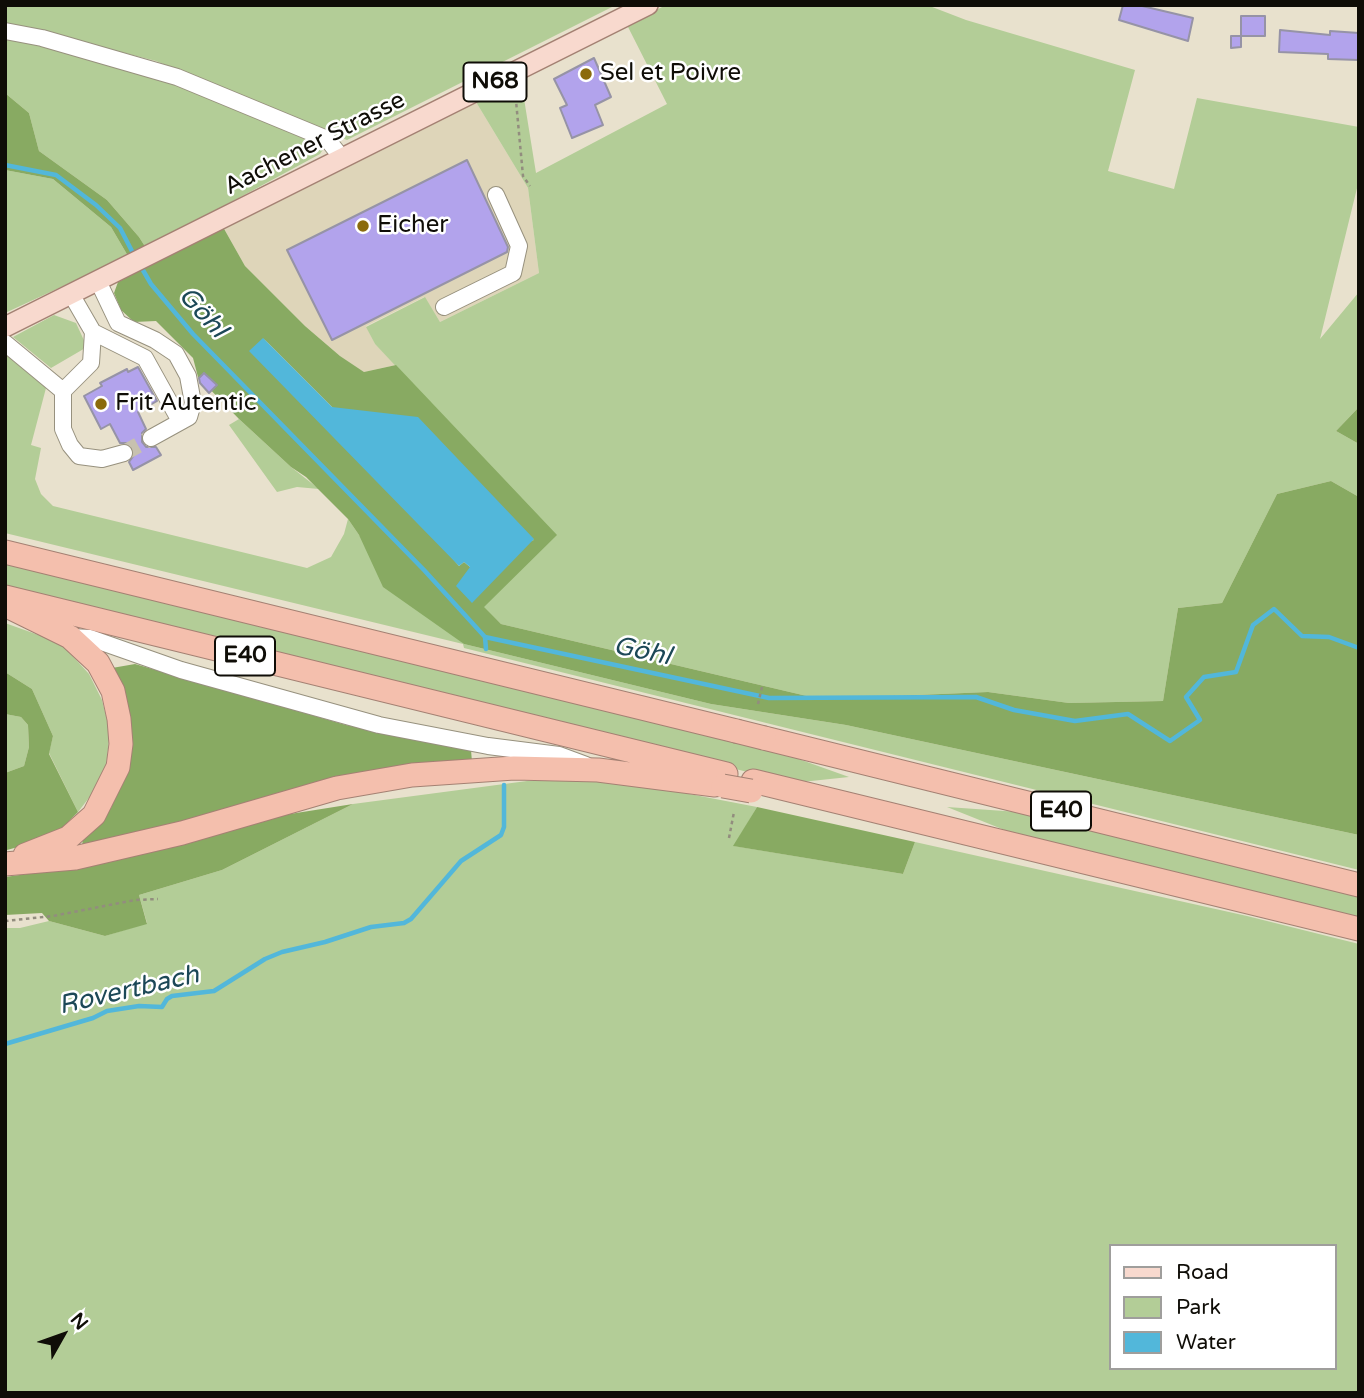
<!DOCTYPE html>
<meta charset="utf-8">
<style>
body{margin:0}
#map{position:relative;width:1364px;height:1398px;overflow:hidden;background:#e8e1cd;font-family:"Varela Round",sans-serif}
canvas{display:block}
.frame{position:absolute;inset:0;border:7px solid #0f0d07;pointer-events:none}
.legend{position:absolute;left:1109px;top:1244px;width:228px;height:126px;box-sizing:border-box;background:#fff;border:2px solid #9f9e9c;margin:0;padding:9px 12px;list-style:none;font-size:21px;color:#0f0d07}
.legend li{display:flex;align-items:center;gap:14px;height:35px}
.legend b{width:35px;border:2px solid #9f9e9c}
.north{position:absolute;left:28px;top:1300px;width:70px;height:70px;-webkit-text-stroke:5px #fff;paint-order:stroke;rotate:50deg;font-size:19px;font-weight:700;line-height:28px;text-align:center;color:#0f0d07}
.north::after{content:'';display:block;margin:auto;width:24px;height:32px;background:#0f0d07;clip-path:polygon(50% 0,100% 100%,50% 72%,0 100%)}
</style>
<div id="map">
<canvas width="1364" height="1398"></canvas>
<div class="frame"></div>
<ul class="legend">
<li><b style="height:9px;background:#f8d9ce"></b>Road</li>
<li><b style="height:19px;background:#b3cd97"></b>Park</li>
<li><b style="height:19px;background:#52b7da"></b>Water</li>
</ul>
<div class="north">N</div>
</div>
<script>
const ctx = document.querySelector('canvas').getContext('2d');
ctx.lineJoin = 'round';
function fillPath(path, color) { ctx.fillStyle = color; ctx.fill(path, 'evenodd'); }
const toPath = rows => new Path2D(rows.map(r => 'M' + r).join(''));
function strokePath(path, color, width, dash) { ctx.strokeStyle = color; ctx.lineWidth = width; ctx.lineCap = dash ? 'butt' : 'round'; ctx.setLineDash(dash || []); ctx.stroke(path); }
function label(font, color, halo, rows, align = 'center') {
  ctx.font = font + ' "Varela Round",sans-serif'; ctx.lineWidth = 5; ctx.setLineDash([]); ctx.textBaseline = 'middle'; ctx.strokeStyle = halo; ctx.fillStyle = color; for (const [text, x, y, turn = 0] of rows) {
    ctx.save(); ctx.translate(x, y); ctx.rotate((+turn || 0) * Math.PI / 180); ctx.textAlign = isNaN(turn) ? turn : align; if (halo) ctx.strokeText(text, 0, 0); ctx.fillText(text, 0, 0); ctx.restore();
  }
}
fillPath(toPath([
 [476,102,528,188,539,273,440,322,424,297,366,326,375,344,396,365,364,372,340,356,305,326,245,266,223,227]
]), '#ded5b9');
fillPath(toPath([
 [5,5,616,5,347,140,156,61,11,24,5,25],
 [666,5,927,5,966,20,1135,70,1108,171,1174,189,1197,98,1359,127,1359,180,1320,339,1359,292,1359,407,1336,431,1359,444,1359,497,1331,481,1277,494,1222,603,1178,608,1163,701,1069,703,988,692,894,696,811,697,501,624,484,608,455,429,375,344,366,327,425,297,440,322,539,273,528,188,476,102,521,80,536,173,667,104,627,25],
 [5,35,197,89,324,148,320,154,146,248,139,237,107,200,39,151,29,113,5,93],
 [5,170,53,179,111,227,128,256,5,313],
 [54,315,76,323,87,347,51,368,13,337],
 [5,354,46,388,31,445,41,448,35,479,41,494,53,506,307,568,331,557,344,534,348,519,359,535,464,644,711,704,846,725,1359,835,1359,870,464,648,463,644,5,533],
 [239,419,291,467,319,489,297,487,277,492,229,425],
 [5,561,779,752,849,777,792,783,5,588],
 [5,623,61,643,89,674,102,700,110,731,106,767,95,790,78,812,49,753,53,736,32,689,5,672],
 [5,714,21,717,28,725,29,747,24,766,5,773],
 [527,781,592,781,653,787,757,807,734,846,903,874,915,842,1247,916,1359,944,1359,1393,5,1393,5,928,20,928,49,921,105,936,147,923,139,895,222,870,353,804],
 [1110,1246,1334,1246,1334,1368,1110,1368],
 [947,807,1033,813,1359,892,1359,922,1032,841]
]), '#b3cd97');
fillPath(toPath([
 [5,93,29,113,39,151,107,200,139,237,146,248,128,256,111,227,53,179,5,170],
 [223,227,245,266,305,326,340,356,364,372,396,365,557,535,484,607,501,624,811,697,894,696,988,692,1069,703,1163,701,1178,608,1222,603,1277,494,1331,481,1359,497,1359,835,846,725,711,704,464,644,383,587,359,535,348,519,306,477,291,467,239,419,198,377,193,358,156,321,134,322,121,310,114,293,118,282],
 [263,338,332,407,534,540,470,567,464,562,459,566],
 [1359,407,1359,444,1336,431],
 [135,664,346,725,471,750,472,762,82,847,83,837,111,808,123,774,112,668],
 [5,672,32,689,53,736,49,754,78,812,61,829,36,842,7,850,5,773,24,766,29,747,28,725,21,717,5,714],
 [353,804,222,870,139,895,147,924,105,936,49,921,42,913,5,915,5,877,92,865,290,814],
 [757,807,915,842,903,874,733,846]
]), '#88aa62');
fillPath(toPath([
 [263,338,332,407,418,417,534,539,472,603,456,586,470,567,464,562,459,566,249,351]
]), '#52b7da');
strokePath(toPath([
 [5,165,56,175,96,205,120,228,134,255],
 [140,265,151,284,193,334,424,570,485,637,769,698,976,697,1014,710,1075,721,1128,714,1170,741,1200,720,1186,697,1204,677,1236,672,1253,625,1274,609,1302,636,1329,637,1359,648],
 [485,637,486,649],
 [5,1044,93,1018,107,1011,139,1006,162,1007,167,999,172,996,214,991,265,959,282,952,325,942,371,927,404,923,411,919,461,861,501,835,504,827,504,785]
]), '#52b7da', 4.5);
const building = toPath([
 [1123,5,1138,5,1193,18,1188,41,1119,20,1123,5],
 [1241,16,1265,16,1265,36,1241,36,1241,16],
 [1280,30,1330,35,1330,31,1359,33,1359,60,1328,59,1328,54,1279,52,1280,30],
 [1231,36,1241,36,1241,47,1231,48,1231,36],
 [594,58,611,97,595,105,603,125,572,138,560,108,567,105,554,79,594,58],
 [467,160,508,247,507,252,332,340,287,250,467,160],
 [138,367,157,401,138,412,146,429,142,433,142,442,146,447,156,447,161,455,133,470,129,462,134,455,132,446,126,443,120,443,110,424,101,429,84,396,102,386,100,383,127,369,128,372,138,367],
 [204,373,217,385,209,393,200,383,199,378,204,373]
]);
fillPath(building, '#b2a3ec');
strokePath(building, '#9693a6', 2);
strokePath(toPath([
 [124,453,151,438]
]), '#c7c1af', 16, [16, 8]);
const minor = toPath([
 [5,31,42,38,177,77,327,139,342,158],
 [98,281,118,323,155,340,176,354,188,376,193,403,189,417,151,438],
 [71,294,93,332,145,358,180,421],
 [444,307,513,273,519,246,496,195],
 [93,332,91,363,63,391,63,429,70,445,79,456,102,459,124,453],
 [5,343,63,391],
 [70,637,90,638,181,670,379,725,488,746,559,755,586,765]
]);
const major = toPath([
 [5,327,648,5]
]);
const highway = toPath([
 [5,552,736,731],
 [5,597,726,774],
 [11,608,70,637,98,663,113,691,119,719,121,744,118,767,94,815,68,838,25,855],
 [764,738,1359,885],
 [753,781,1359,929],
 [5,864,75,858,182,833,337,788,412,775,514,768,598,770,715,785]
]);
strokePath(minor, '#97917e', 18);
strokePath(major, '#a48173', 22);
strokePath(highway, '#a48173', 25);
strokePath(toPath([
 [515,90,523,176,530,186],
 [758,704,762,687],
 [729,838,734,812],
 [5,921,53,916,135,900,158,899]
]), '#928d7e', 2.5, [3.5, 3.5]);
strokePath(minor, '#fff', 16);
strokePath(major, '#f8d9ce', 19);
strokePath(highway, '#f4bfad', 23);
const highwayBridge = toPath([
 [736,731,764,738],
 [723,786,751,791]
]);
strokePath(highwayBridge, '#a48173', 25, []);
strokePath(highwayBridge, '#f4bfad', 23);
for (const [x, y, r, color] of [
 [586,74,7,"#8b6b0c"],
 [363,226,7,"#8b6b0c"],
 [101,404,7,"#8b6b0c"]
]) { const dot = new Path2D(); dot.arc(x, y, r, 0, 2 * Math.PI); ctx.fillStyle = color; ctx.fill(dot); strokePath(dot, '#fff', 2.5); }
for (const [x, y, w] of [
 [495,82,63],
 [245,656,60],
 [1061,811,60]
]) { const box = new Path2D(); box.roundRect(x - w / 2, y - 19.5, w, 39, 5); ctx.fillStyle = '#fff'; ctx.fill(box); strokePath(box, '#0f0d07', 2); }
label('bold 23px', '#0f0d07', null, [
 ["N68",495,82],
 ["E40",245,656],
 ["E40",1061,811]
]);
label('24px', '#0f0d07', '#fff', [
 ["Sel et Poivre",600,74],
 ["Eicher",377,226],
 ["Frit Autentic",115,404]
], 'left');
label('24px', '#0f0d07', '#fff', [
 ["Aachener Strasse",315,144,-27]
]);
label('italic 26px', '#1c4857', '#fff', [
 ["Göhl",202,313,48],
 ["Göhl",642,652,12],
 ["Rovertbach",129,991,-13]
]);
</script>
